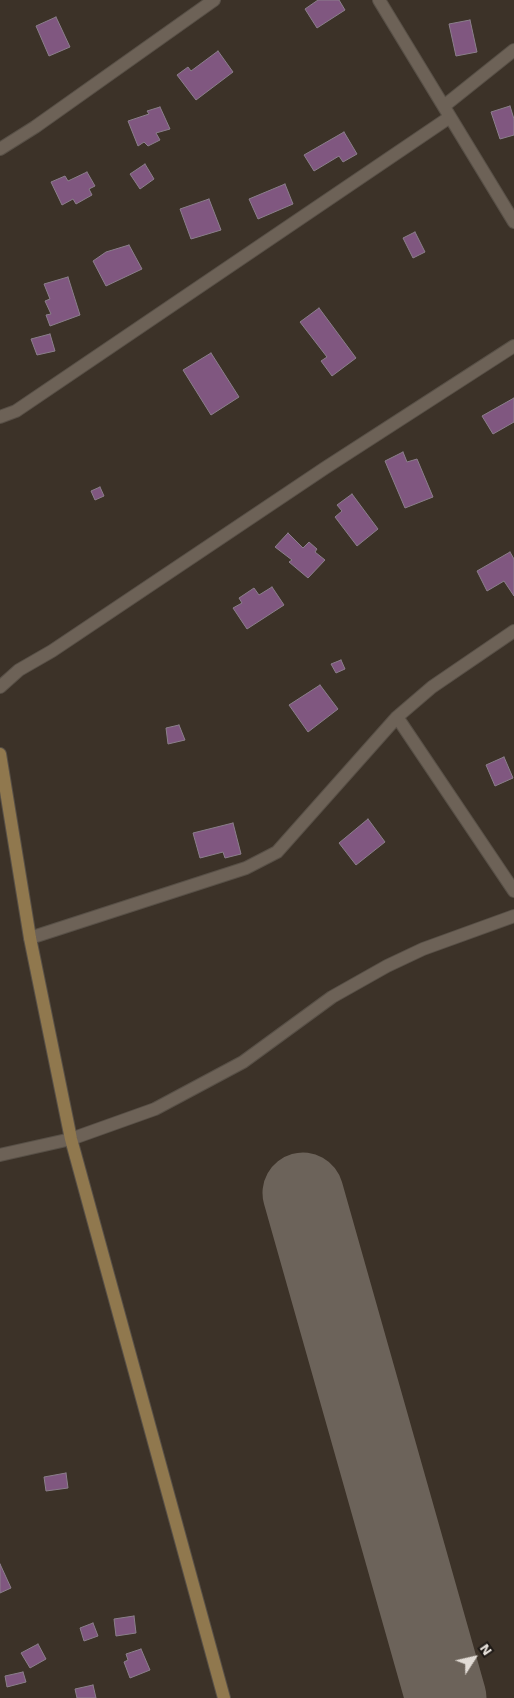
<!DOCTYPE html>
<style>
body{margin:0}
#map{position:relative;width:514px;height:1698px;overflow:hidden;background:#3c3228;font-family:"Work Sans",sans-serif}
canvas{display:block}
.north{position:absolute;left:449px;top:1633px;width:50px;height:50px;-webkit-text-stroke:4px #1f1a16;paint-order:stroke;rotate:55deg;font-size:14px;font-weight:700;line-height:20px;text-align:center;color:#e2dcd6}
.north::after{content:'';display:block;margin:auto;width:18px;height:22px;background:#e2dcd6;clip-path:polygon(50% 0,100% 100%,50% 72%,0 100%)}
</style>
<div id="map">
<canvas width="514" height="1698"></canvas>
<div class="north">N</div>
</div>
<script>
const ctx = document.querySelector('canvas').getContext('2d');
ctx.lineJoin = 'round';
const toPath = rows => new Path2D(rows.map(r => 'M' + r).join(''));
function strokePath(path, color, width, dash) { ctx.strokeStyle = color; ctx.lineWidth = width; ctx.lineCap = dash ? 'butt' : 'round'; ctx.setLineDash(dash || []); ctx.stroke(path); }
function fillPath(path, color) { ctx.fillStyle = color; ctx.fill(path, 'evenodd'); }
strokePath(toPath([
 [303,1193,446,1698]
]), '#6c635a', 81);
const building = toPath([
 [318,0,339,0,345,10,317,28,305,9,318,0],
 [56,17,70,47,49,56,36,26,56,17],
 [470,20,477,52,456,56,449,24,470,20],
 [218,51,233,72,196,100,177,75,188,67,191,71,218,51],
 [510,106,514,119,514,135,500,139,491,112,510,106],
 [160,107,170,129,156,133,160,140,148,146,144,142,138,146,128,121,149,114,147,111,160,107],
 [344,132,357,154,343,162,339,156,314,171,304,155,344,132],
 [145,164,154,179,140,189,130,174,145,164],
 [87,172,95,186,89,189,92,195,76,204,73,199,62,205,51,182,65,176,68,181,87,172],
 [285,184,293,204,258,219,249,199,285,184],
 [209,199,221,230,191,239,180,209,209,199],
 [415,232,425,252,413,258,403,238,415,232],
 [129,245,142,269,106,286,93,261,106,252,129,245],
 [68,277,80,315,50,326,46,315,51,314,45,301,50,299,44,284,68,277],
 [319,308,356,358,332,376,321,361,327,357,300,322,319,308],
 [50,334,55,351,37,355,31,339,50,334],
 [211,353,239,397,211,415,183,370,211,353],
 [514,398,514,422,493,434,482,416,514,398],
 [403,452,407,462,417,459,433,497,405,508,385,461,403,452],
 [100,487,104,496,95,500,91,491,100,487],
 [352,494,378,529,357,546,335,517,342,511,337,505,352,494],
 [288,533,303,548,309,542,317,549,315,552,325,560,308,578,289,562,292,560,275,547,288,533],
 [510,552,514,559,514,596,504,581,487,591,477,571,510,552],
 [272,587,284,605,247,629,233,608,242,603,239,598,254,588,259,595,272,587],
 [341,660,345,669,336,673,331,664,341,660],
 [320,685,338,709,308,732,289,705,320,685],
 [179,725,185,740,168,744,166,728,179,725],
 [504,757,513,778,495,786,486,765,504,757],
 [368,819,385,842,356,865,339,843,368,819],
 [233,823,241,854,225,858,223,852,200,858,193,833,233,823],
 [66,1473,68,1488,46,1491,44,1477,66,1473],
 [0,1564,11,1588,0,1593,0,1564],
 [134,1616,136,1633,116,1636,114,1619,134,1616],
 [93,1623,98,1636,84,1641,80,1628,93,1623],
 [38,1644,46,1659,30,1668,21,1653,38,1644],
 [141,1649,150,1670,130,1678,124,1662,128,1660,126,1654,141,1649],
 [23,1672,26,1682,7,1687,5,1676,23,1672],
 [93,1685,96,1698,77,1698,75,1689,93,1685]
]);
fillPath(building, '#805780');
strokePath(building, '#8b7f8b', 1);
const minor = toPath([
 [379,0,514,222],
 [444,106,514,50],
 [0,149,35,127,214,0],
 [0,417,16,411,450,117],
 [0,687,19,670,52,651,325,468,514,346],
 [397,717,514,891],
 [30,938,246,868,277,852,397,717,432,687,514,631],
 [0,1155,71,1139,155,1109,243,1062,332,997,387,966,423,949,514,916]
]);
const secondary = toPath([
 [0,754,30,938,71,1139,224,1698]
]);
strokePath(minor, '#585047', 14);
strokePath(secondary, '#585047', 14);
strokePath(minor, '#6d6257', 12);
strokePath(secondary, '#90784e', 12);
</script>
